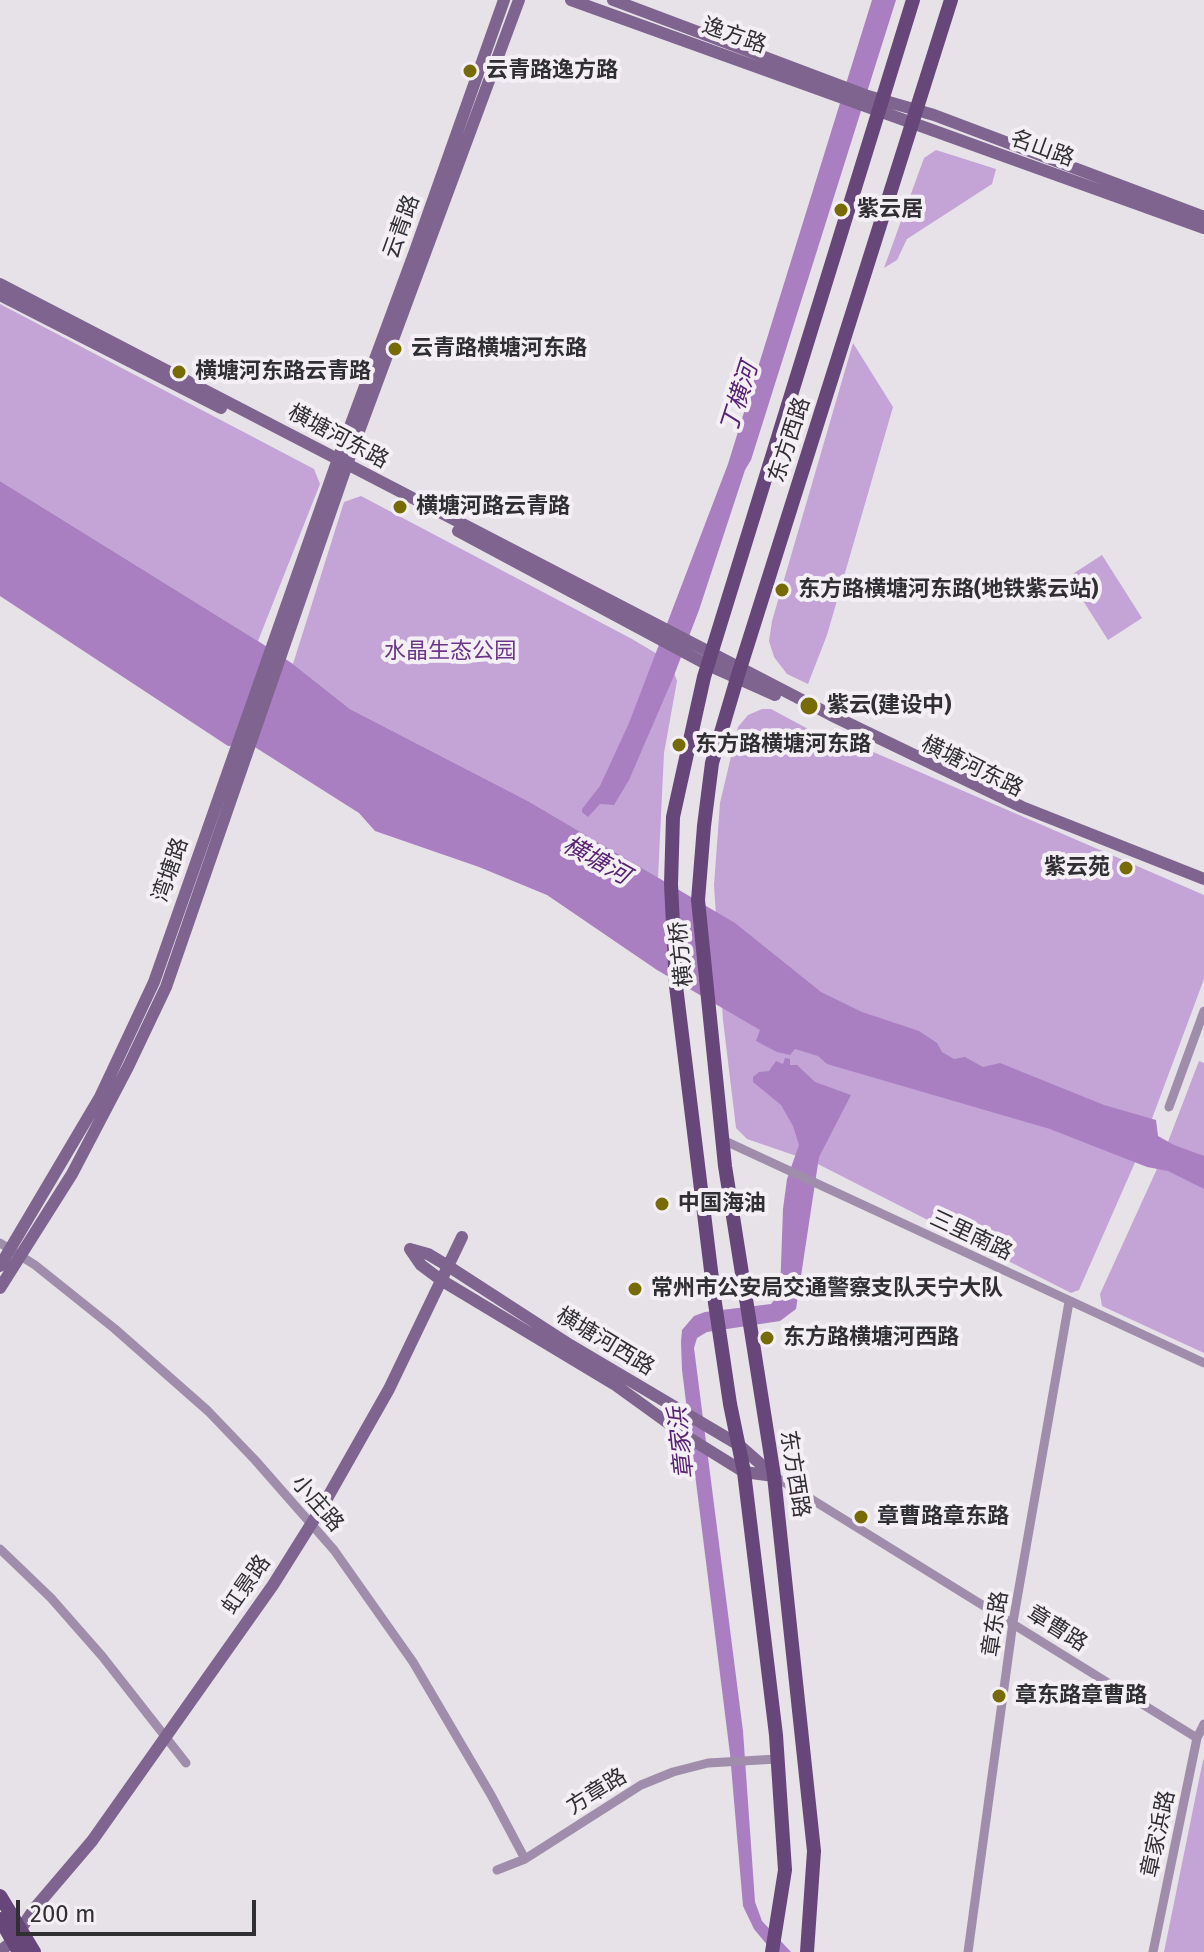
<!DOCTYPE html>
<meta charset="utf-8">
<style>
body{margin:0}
#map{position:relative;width:1204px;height:1952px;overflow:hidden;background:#e6e2e8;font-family:"Fira Sans",sans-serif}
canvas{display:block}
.scale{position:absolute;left:16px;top:1900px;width:240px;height:36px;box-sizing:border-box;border:4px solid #302f31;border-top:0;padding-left:10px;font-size:24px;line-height:28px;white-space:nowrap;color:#302f31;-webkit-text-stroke:6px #f3eff5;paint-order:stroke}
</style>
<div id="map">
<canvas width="1204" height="1952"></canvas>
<div class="scale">200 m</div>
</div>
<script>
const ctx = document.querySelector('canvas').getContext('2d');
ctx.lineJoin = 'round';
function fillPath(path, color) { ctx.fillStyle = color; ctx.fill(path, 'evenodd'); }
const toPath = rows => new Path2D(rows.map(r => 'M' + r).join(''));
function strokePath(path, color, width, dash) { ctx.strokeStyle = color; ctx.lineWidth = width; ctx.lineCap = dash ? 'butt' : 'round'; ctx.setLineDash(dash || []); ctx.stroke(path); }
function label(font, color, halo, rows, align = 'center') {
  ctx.font = font + ' "Fira Sans","Noto Sans SC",sans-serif'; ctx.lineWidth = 8; ctx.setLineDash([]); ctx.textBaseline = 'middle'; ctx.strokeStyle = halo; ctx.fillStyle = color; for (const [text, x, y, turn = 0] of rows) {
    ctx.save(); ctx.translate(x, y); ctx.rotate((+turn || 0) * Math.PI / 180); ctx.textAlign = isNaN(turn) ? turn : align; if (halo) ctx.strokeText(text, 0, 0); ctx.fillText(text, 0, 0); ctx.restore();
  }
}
fillPath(toPath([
 [936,150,996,169,992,184,907,239,897,260,884,268,924,158],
 [0,304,314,469,320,484,258,641,0,481],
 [853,343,893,407,827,635,808,684,787,674,774,657,769,641,772,621],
 [361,496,632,639,664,658,672,667,677,681,664,753,658,878,528,801,350,709,293,664,344,502],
 [1102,555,1142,618,1108,640,1068,577],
 [762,709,771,709,810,730,834,735,1204,895,1204,979,1140,1151,1079,1290,1071,1293,814,1162,747,1139,736,1128,723,1020,714,885,720,803,738,727,748,715],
 [1199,1061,1204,1063,1204,1353,1102,1306,1100,1294,1161,1160],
 [1204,1758,1204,1952,1164,1952,1202,1765]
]), '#c4a3d7');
fillPath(toPath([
 [872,0,896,0,751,460,745,470,699,610,673,678,629,780,614,805,600,804,588,817,582,812,582,809,600,786,629,723,728,464],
 [0,481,258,641,293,664,350,709,528,801,735,923,821,992,862,1012,919,1031,937,1043,942,1052,954,1059,965,1057,983,1067,1000,1063,1104,1105,1156,1120,1158,1136,1174,1145,1204,1156,1204,1189,1168,1171,1147,1167,1050,1129,827,1064,818,1056,795,1049,790,1055,777,1052,756,1041,760,1030,657,970,547,895,479,867,375,831,359,813,250,744,228,746,0,596],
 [785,1058,790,1059,790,1065,797,1065,815,1082,851,1095,819,1157,796,1309,780,1321,707,1332,697,1338,694,1348,743,1731,755,1902,762,1921,791,1952,773,1952,754,1929,743,1906,730,1754,682,1370,681,1342,682,1330,694,1316,705,1312,771,1304,780,1293,783,1209,787,1179,799,1145,793,1126,781,1105,753,1082,753,1077,759,1072,769,1071,776,1061,783,1064]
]), '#a97fc2');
strokePath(toPath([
 [1169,1107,1204,1011],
 [723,1140,1204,1363],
 [0,1243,35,1265,115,1329,208,1411,255,1460,334,1550,413,1662,491,1795,525,1859],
 [774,1476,1197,1738],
 [0,1549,51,1598,102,1656,186,1763],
 [497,1870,525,1859,641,1785,673,1772,708,1763,777,1759],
 [968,1952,1013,1622,1069,1302],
 [1153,1952,1197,1738,1204,1724]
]), '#a08dab', 9);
strokePath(toPath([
 [571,0,1204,228],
 [613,0,868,96,934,115,1204,217],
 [0,284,831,715,1022,807,1204,879],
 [0,295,221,408],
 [458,531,708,665,775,695],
 [410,1249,421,1265,441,1280,614,1384,686,1436,744,1472,774,1476],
 [410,1249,428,1254,448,1266,570,1345,739,1445,773,1475],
 [0,1266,100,1097,154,982,338,459,415,251,504,0],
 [0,1288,72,1174,128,1067,166,987,352,450,519,0],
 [0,1951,13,1941,34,1909,92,1841,273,1585,325,1502,389,1389,462,1237]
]), '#7f648f', 12);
strokePath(toPath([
 [0,1896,34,1952],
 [0,1919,19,1952],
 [772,1952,785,1870,776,1735,744,1472,730,1404,715,1303,676,986,671,884,673,817,704,677,913,0],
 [807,1952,814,1851,774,1476,725,1166,698,900,704,826,712,763,738,675,951,0]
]), '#67467a', 14);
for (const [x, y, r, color] of [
 [470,71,8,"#766b05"],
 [841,210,8,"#766b05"],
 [395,349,8,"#766b05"],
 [179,372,8,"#766b05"],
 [400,507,8,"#766b05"],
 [782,590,8,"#766b05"],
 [809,706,10,"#766b05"],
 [679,745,8,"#766b05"],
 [1126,868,8,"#766b05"],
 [662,1204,8,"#766b05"],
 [635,1289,8,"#766b05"],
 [767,1338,8,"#766b05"],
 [861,1517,8,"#766b05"],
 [999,1696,8,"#766b05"]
]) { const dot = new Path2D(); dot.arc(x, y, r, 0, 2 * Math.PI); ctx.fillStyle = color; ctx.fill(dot); strokePath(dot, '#f3eff5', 3); }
label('22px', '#302f31', '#f3eff5', [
 ["逸方路",734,36,19],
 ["名山路",1042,149,20],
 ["云青路",402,227,-70],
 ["横塘河东路",338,437,28],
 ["东方西路",790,440,-72],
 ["横塘河东路",972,767,26],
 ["湾塘路",171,870,-71],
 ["横方桥",682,954,-96],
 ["三里南路",971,1236,25],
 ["横塘河西路",605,1342,31],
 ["东方西路",794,1474,81],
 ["小庄路",317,1504,49],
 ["虹景路",247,1585,-55],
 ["章东路",996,1624,-81],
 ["章曹路",1057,1629,32],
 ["方章路",597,1792,-32],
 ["章家浜路",1159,1834,-78]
]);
label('bold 22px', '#302f31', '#f3eff5', [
 ["云青路逸方路",486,71],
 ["紫云居",857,210],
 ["云青路横塘河东路",411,349],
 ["横塘河东路云青路",195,372],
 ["横塘河路云青路",416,507],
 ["东方路横塘河东路(地铁紫云站)",798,590],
 ["紫云(建设中)",827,706],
 ["东方路横塘河东路",695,745],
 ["紫云苑",1110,868,"right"],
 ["中国海油",678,1204],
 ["常州市公安局交通警察支队天宁大队",651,1289],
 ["东方路横塘河西路",783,1338],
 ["章曹路章东路",877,1517],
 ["章东路章曹路",1015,1696]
], 'left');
label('22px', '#6c3787', '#f3eff5', [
 ["水晶生态公园",450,652]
]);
label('italic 24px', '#582373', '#f3eff5', [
 ["丁横河",740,398,-72],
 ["横塘河",596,861,29],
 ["章家浜",682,1443,-96]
]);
</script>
